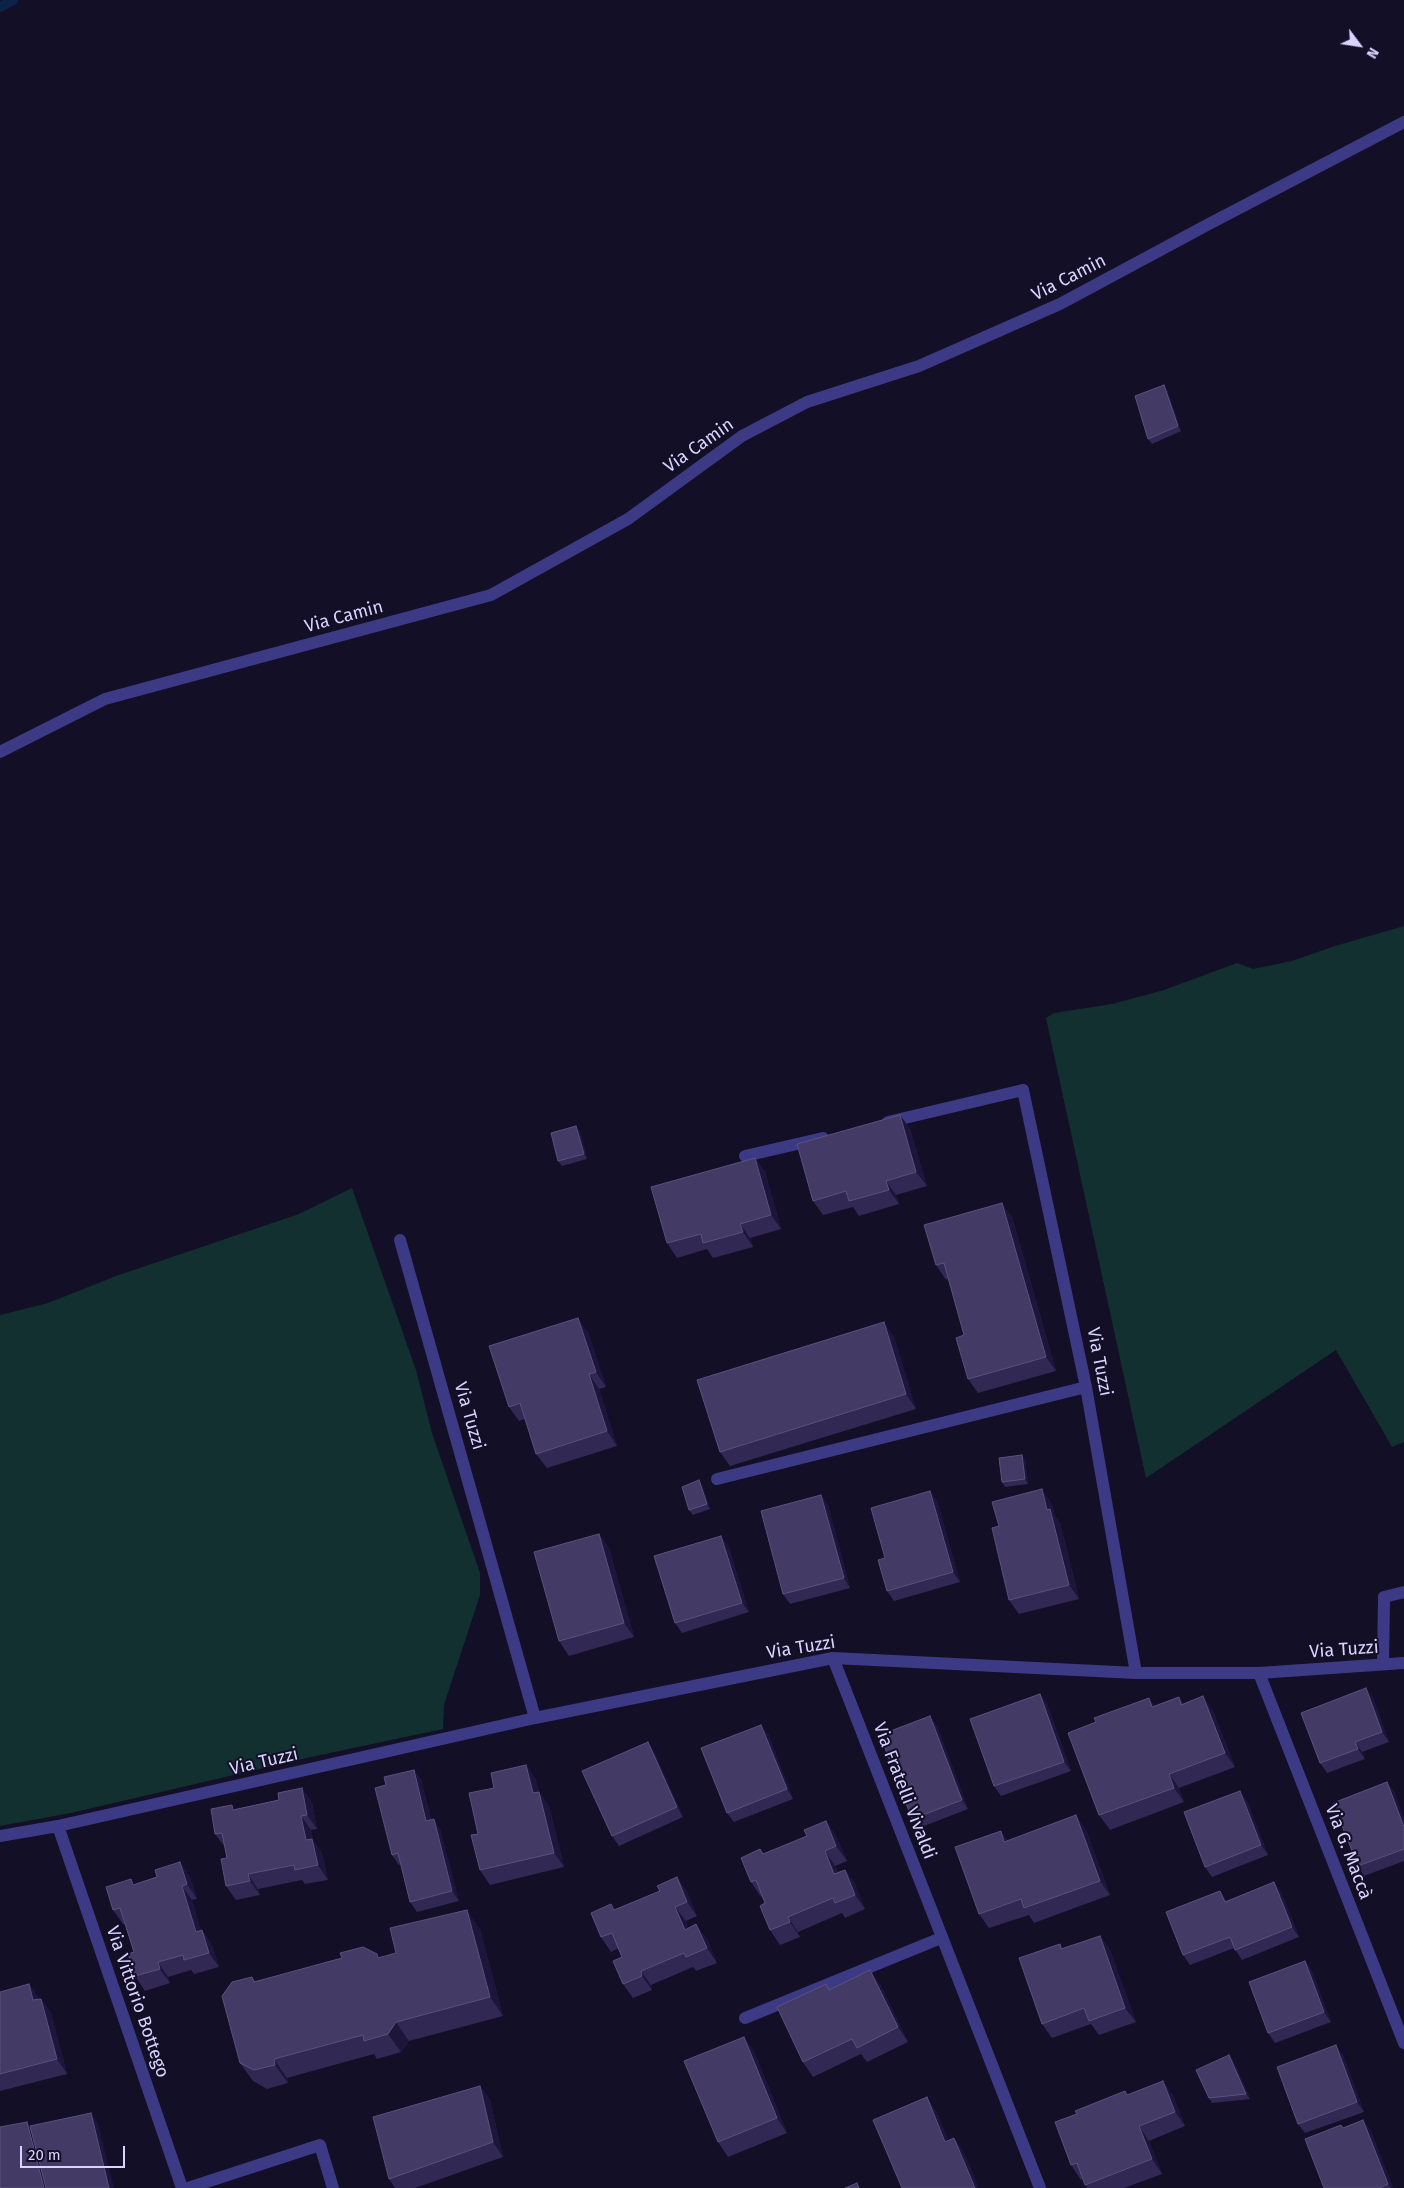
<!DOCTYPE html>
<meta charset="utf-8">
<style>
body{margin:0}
#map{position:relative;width:1404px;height:2188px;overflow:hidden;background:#130f26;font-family:"Fira Sans",sans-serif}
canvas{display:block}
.north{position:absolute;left:1334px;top:20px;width:50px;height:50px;-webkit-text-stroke:4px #130f26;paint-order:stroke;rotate:121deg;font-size:14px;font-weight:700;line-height:20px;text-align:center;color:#d9d4ff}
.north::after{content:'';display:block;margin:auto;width:18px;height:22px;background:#d9d4ff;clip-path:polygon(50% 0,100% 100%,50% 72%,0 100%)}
.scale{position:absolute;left:20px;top:2146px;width:105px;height:22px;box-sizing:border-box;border:2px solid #d9d4ff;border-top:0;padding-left:6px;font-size:15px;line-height:18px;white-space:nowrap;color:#d9d4ff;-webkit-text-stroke:4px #130f26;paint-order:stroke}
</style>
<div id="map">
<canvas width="1404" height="2188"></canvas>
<div class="north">N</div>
<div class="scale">20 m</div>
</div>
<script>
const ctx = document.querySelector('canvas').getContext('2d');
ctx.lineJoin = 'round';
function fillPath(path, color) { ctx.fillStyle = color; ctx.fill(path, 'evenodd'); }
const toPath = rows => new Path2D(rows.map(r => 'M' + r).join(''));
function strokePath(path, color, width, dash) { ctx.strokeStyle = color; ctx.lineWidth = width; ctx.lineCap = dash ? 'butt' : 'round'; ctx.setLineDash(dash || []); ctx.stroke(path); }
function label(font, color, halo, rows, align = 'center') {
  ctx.font = font + ' "Fira Sans",sans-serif'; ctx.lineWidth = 4; ctx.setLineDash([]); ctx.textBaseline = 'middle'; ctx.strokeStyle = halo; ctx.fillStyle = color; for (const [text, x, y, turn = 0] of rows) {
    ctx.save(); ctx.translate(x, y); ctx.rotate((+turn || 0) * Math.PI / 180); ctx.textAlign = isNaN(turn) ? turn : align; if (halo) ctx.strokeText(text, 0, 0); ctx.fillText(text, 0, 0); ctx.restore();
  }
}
fillPath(toPath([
 [1404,926,1404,1442,1392,1447,1336,1350,1146,1478,1046,1018,1054,1013,1112,1004,1164,990,1237,963,1253,969,1292,961,1335,946],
 [352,1188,416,1370,432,1433,480,1573,480,1595,444,1705,443,1729,311,1757,71,1813,0,1826,0,1315,48,1303,116,1276,299,1214]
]), '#12302f');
strokePath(toPath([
 [0,7,13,0]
]), '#0c2248', 10);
strokePath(toPath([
 [888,1122,1023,1090],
 [745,1156,823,1138],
 [717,1479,1086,1387]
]), '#3d3a85', 12);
strokePath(toPath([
 [0,752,105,699,491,595,628,519,742,436,807,402,919,366,1060,304,1207,225,1404,122],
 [1023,1090,1086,1387,1136,1673],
 [400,1240,535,1718],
 [833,1658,1040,2188],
 [1383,1664,1384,1597,1404,1592],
 [1259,1673,1404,2043],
 [58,1826,182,2188],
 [0,1836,58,1826,535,1718,833,1658,1136,1673,1259,1673,1404,1663],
 [745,2018,941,1938],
 [188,2188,320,2145,333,2188]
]), '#3d3a85', 12);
fillPath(toPath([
 [1164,385,1167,390,1181,431,1152,444,1148,439],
 [900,1115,910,1129,927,1186,896,1195,899,1204,859,1216,853,1207,823,1215,813,1201],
 [580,1131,587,1159,562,1166,558,1161],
 [755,1158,765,1172,781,1229,750,1238,753,1247,713,1258,707,1249,677,1258,667,1243],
 [1012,1217,1056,1371,978,1393,968,1379,964,1335,948,1279,946,1280,936,1265],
 [588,1332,606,1387,599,1389,617,1446,547,1468,536,1454,525,1419,519,1421,509,1407],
 [894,1337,916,1409,730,1466,720,1452],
 [1022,1455,1025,1460,1028,1484,1005,1487,1002,1482],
 [699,1480,702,1485,710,1509,693,1515,689,1510],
 [930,1491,937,1501,960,1582,894,1601,887,1591,885,1558],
 [821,1495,828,1505,850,1588,790,1604,783,1594],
 [1052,1504,1055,1516,1060,1523,1079,1599,1019,1614,1009,1600,999,1526],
 [599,1534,609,1548,634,1637,569,1656,559,1641],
 [728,1545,749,1612,682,1633,675,1623],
 [1366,1688,1373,1698,1389,1742,1362,1752,1365,1759,1327,1773,1320,1763],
 [1040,1694,1047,1704,1071,1771,1001,1796,994,1786],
 [1179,1697,1183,1704,1213,1711,1235,1767,1179,1788,1184,1802,1110,1830,1099,1815,1155,1706],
 [937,1726,968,1809,919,1828,912,1819],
 [768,1734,793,1799,734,1822,727,1813],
 [654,1752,683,1817,619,1846,612,1836],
 [526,1765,536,1780,539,1792,549,1806,564,1867,490,1885,480,1870,494,1788],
 [414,1770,421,1780,431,1820,440,1829,459,1901,417,1912,410,1902,401,1864,399,1865,392,1855,386,1785],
 [1387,1782,1394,1792,1404,1819,1404,1861,1364,1876,1358,1866],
 [302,1788,312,1803,317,1829,311,1830,313,1840,322,1853,328,1880,305,1884,302,1880,258,1889,260,1895,236,1900,226,1886,227,1858,225,1847,215,1834,236,1809,279,1800],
 [1247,1801,1268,1855,1212,1877,1205,1867],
 [826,1821,836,1836,847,1861,835,1866,838,1873,845,1870,855,1884,865,1909,845,1918,842,1913,798,1932,800,1937,780,1945,770,1930,765,1903,762,1896,761,1897,751,1882,764,1854,807,1836],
 [1086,1830,1110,1895,1034,1923,1029,1915,989,1928,979,1914,1007,1841],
 [157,1877,190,1877,197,1899,192,1900,201,1931,202,1930,212,1945,219,1967,194,1974,191,1970,168,1977,170,1983,145,1991,135,1976,134,1952,125,1924,123,1924,113,1910,135,1884],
 [677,1877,687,1892,697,1916,686,1921,688,1928,707,1939,717,1963,696,1971,693,1967,651,1985,652,1990,633,1998,623,1984,622,1957,619,1948,611,1952,601,1937,615,1910,660,1891],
 [1281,1892,1299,1937,1242,1960,1234,1948,1190,1965,1183,1955,1227,1901],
 [480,1929,503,2016,409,2041,401,2052,377,2059,374,2054,287,2078,288,2083,267,2089,253,2081,240,2063,252,1977,256,1982,380,1958],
 [1100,1936,1110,1950,1136,2022,1099,2035,1091,2024,1052,2038,1042,2024,1060,1944,1063,1949],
 [1305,1961,1312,1971,1331,2022,1275,2043,1268,2033],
 [880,1984,908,2042,867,2062,861,2054,813,2077,803,2062,830,1989],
 [0,1992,41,1999,51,2013,67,2074,0,2091],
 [754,2051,787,2133,728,2157,718,2142],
 [1229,2055,1233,2060,1250,2099,1212,2103,1209,2098],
 [1343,2055,1364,2112,1305,2133,1298,2124],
 [480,2086,490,2100,503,2157,415,2188,395,2188,389,2179],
 [1127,2095,1173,2095,1185,2126,1149,2141,1162,2174,1124,2188,1087,2188,1083,2179,1081,2180,1071,2165],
 [1343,2128,1370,2129,1393,2188,1324,2188]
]), '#312854');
fillPath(toPath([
 [1164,385,1167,390,1181,431,1178,426],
 [900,1115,910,1129,927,1186,916,1172],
 [576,1126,580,1131,587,1159,584,1154],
 [755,1158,765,1172,781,1229,771,1215],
 [886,1181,896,1195,899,1204,889,1190],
 [1002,1203,1012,1217,1056,1371,1046,1357],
 [740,1224,750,1238,753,1247,743,1232],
 [578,1318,588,1332,606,1387,596,1372],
 [884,1322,894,1337,916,1409,906,1394],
 [589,1374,599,1389,617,1446,607,1431],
 [1022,1455,1025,1460,1028,1484,1025,1479],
 [699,1480,702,1485,710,1509,707,1504],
 [1042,1489,1052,1504,1055,1516,1060,1523,1079,1599,1069,1585,1047,1510],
 [930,1491,937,1501,960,1582,953,1572],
 [821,1495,828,1505,850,1588,844,1578],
 [599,1534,609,1548,634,1637,624,1623],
 [721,1536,728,1545,749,1612,742,1603],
 [1366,1688,1373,1698,1389,1742,1382,1732],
 [1040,1694,1047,1704,1071,1771,1064,1762],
 [1203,1696,1213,1711,1235,1767,1225,1753],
 [1149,1698,1159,1712,1152,1707],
 [930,1716,937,1726,968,1809,962,1800],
 [761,1725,768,1734,793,1799,787,1789],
 [648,1742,654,1752,683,1817,677,1807],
 [1355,1742,1362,1752,1365,1759,1358,1749],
 [526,1765,536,1780,543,1808,533,1793],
 [414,1770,421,1780,433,1831,426,1821],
 [1169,1774,1179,1788,1184,1802,1174,1788],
 [1387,1782,1394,1792,1404,1819,1404,1827],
 [302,1788,312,1803,317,1829,307,1815],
 [1240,1791,1247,1801,1268,1855,1261,1845],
 [539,1792,549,1806,564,1867,554,1853],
 [1076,1815,1086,1830,1110,1895,1100,1881],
 [301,1816,311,1830,313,1840,322,1853,328,1880,318,1865,306,1840],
 [434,1819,440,1829,459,1901,452,1891],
 [826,1821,836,1836,847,1861,836,1846],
 [1001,1831,1011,1845,1004,1842],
 [825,1851,835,1866,844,1889,834,1874],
 [180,1862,190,1877,197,1899,187,1884],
 [845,1870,855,1884,865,1909,855,1895],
 [248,1874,258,1889,260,1895,250,1881],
 [677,1877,687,1892,697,1916,687,1902],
 [1274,1882,1281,1892,1299,1937,1292,1927],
 [182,1886,192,1900,206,1947,196,1932],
 [1220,1891,1227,1901,1225,1902],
 [675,1907,686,1921,695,1944,685,1930],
 [467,1910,480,1929,503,2016,490,1997],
 [788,1917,798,1932,800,1937,790,1922],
 [696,1924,707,1939,717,1963,707,1948],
 [202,1930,212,1945,219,1967,209,1953],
 [1100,1936,1110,1950,1136,2022,1125,2008],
 [1305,1961,1312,1971,1331,2022,1324,2012],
 [158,1962,168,1977,170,1983,160,1969],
 [870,1970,880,1984,908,2042,898,2027],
 [641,1971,651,1985,652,1990,642,1976],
 [29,1984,40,1999,33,2000],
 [41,1999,51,2013,67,2074,57,2059],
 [396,2022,409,2041,401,2052,388,2034],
 [744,2037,754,2051,787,2133,777,2118],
 [1336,2045,1343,2055,1364,2112,1357,2102],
 [1229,2055,1233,2060,1250,2099,1246,2094],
 [274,2059,287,2078,288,2083,275,2065],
 [1163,2081,1173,2095,1185,2126,1175,2112],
 [480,2086,490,2100,503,2157,493,2142],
 [927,2097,937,2112,955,2156,945,2142],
 [91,2113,98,2123,114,2188,109,2188],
 [1363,2120,1370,2129,1393,2188,1391,2188,1388,2184],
 [27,2122,37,2136,51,2188,44,2188],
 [1139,2126,1149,2141,1162,2174,1152,2159],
 [954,2138,964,2152,979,2188,975,2188]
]), '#1d163a');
const building = toPath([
 [1164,385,1178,426,1148,439,1135,396,1164,385],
 [900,1115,916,1172,886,1181,889,1190,849,1201,846,1191,813,1201,797,1144,900,1115],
 [576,1126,584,1154,558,1161,551,1133,576,1126],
 [755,1158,771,1215,740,1224,743,1232,703,1243,701,1234,667,1243,651,1187,755,1158],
 [1002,1203,1046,1357,968,1379,956,1338,964,1335,944,1263,936,1265,924,1225,1002,1203],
 [578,1318,596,1372,589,1374,607,1431,536,1454,520,1403,509,1407,489,1346,578,1318],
 [884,1322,906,1394,720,1452,697,1380,884,1322],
 [1022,1455,1025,1479,1002,1482,999,1458,1022,1455],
 [699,1480,707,1504,689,1510,682,1487,699,1480],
 [1042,1489,1047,1510,1050,1509,1069,1585,1009,1600,992,1528,999,1526,992,1502,1042,1489],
 [930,1491,953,1572,887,1591,878,1560,885,1558,871,1508,930,1491],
 [821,1495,844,1578,783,1594,761,1511,821,1495],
 [599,1534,624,1623,559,1641,534,1552,599,1534],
 [721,1536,742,1603,675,1623,654,1556,721,1536],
 [1366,1688,1382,1732,1355,1742,1358,1749,1320,1763,1301,1713,1366,1688],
 [1040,1694,1064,1762,994,1786,970,1719,1040,1694],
 [1203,1696,1225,1753,1169,1774,1174,1788,1099,1815,1068,1733,1096,1722,1094,1718,1149,1698,1152,1707,1179,1697,1181,1705,1203,1696],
 [930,1716,962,1800,912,1819,880,1735,930,1716],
 [761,1725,787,1789,727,1813,701,1748,761,1725],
 [648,1742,677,1807,612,1836,582,1771,648,1742],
 [526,1765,533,1793,539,1792,554,1853,480,1870,471,1835,478,1834,469,1793,494,1788,491,1773,526,1765],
 [414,1770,426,1821,434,1819,452,1891,410,1902,398,1853,392,1855,375,1788,386,1785,384,1777,414,1770],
 [1387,1782,1404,1827,1404,1849,1358,1866,1333,1803,1387,1782],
 [302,1788,307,1815,301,1816,306,1840,312,1839,318,1865,295,1870,294,1865,248,1874,250,1881,226,1886,221,1859,227,1858,222,1833,215,1834,211,1809,232,1805,233,1810,279,1800,278,1793,302,1788],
 [1240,1791,1261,1845,1205,1867,1184,1812,1240,1791],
 [1076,1815,1100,1881,1024,1908,1021,1899,979,1914,955,1847,1001,1831,1004,1842,1076,1815],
 [826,1821,836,1846,825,1851,834,1874,845,1870,855,1895,835,1903,833,1898,788,1917,790,1922,770,1930,760,1906,765,1903,756,1880,751,1882,741,1858,760,1849,763,1854,807,1836,804,1830,826,1821],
 [180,1862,187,1884,182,1886,196,1932,202,1930,209,1953,184,1960,183,1955,158,1962,160,1969,135,1976,128,1954,134,1952,120,1908,113,1910,106,1887,131,1879,133,1885,157,1877,155,1870,180,1862],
 [677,1877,687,1902,675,1907,685,1930,696,1924,707,1948,686,1957,684,1953,641,1971,642,1976,623,1984,613,1961,622,1957,612,1933,601,1937,591,1913,611,1904,614,1910,660,1891,657,1886,677,1877],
 [1274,1882,1292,1927,1235,1950,1230,1937,1183,1955,1166,1912,1220,1891,1225,1902,1274,1882],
 [467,1910,490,1997,396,2022,388,2034,364,2041,363,2035,274,2059,275,2065,254,2070,240,2063,222,1996,232,1982,252,1977,254,1982,342,1958,340,1953,363,1947,377,1954,378,1958,396,1953,390,1928,467,1910],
 [1100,1936,1125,2008,1089,2021,1084,2008,1042,2024,1019,1958,1060,1944,1061,1949,1100,1936],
 [1305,1961,1324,2012,1268,2033,1249,1982,1305,1961],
 [870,1970,898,2027,857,2048,852,2039,803,2062,777,2007,826,1984,829,1990,870,1970],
 [29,1984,33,2000,41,1999,57,2059,0,2074,0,1992,29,1984],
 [744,2037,777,2118,718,2142,684,2061,744,2037],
 [1336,2045,1357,2102,1298,2124,1277,2067,1336,2045],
 [1229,2055,1246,2094,1209,2098,1196,2070,1229,2055],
 [1163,2081,1175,2112,1139,2126,1152,2159,1085,2185,1077,2163,1071,2165,1055,2122,1077,2114,1075,2111,1125,2091,1127,2095,1163,2081],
 [480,2086,493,2142,389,2179,373,2117,480,2086],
 [927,2097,945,2142,954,2138,975,2188,902,2188,873,2120,927,2097],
 [91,2113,109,2188,46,2188,30,2126,91,2113],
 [1363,2120,1388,2184,1379,2188,1324,2188,1305,2139,1341,2125,1343,2128,1363,2120],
 [27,2122,44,2188,0,2188,0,2127,27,2122],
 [857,2183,859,2188,845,2188,857,2183]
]);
fillPath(building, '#433a66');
strokePath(building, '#5a527e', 1);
label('18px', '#d9d4ff', '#130f26', [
 ["Via Camin",1069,278,-27],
 ["Via Camin",699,446,-35],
 ["Via Camin",344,617,-15],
 ["Via Tuzzi",1099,1362,79],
 ["Via Tuzzi",469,1416,74],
 ["Via Tuzzi",801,1648,-9],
 ["Via Tuzzi",1344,1650,-4],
 ["Via Tuzzi",264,1762,-13],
 ["Via Fratelli Vivaldi",904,1791,69],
 ["Via G. Maccà",1348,1852,69],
 ["Via Vittorio Bottego",137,2002,71]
]);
</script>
